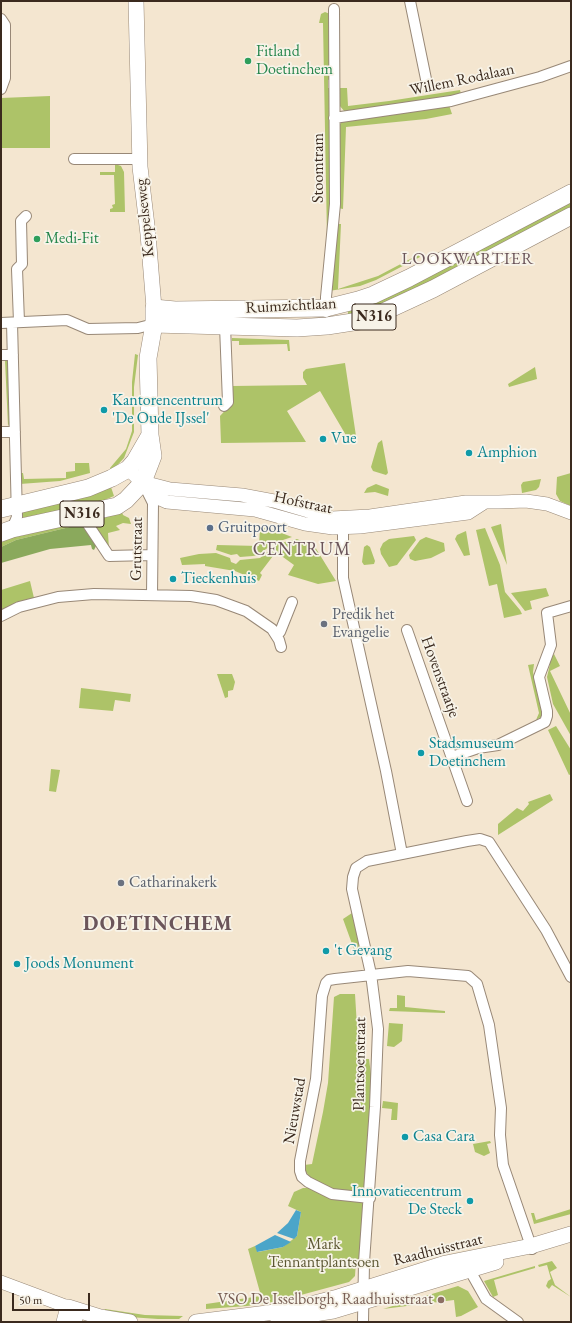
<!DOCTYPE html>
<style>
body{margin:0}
#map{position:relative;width:572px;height:1323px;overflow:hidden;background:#f4e6d0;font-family:"EB Garamond",serif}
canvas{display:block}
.frame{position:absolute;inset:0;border:2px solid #3b2a1e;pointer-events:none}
.scale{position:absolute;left:12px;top:1293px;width:78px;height:18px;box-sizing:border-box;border:2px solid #3b2a1e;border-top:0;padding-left:5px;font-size:12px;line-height:14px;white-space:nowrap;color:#3b2a1e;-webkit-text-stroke:3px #f7f3e8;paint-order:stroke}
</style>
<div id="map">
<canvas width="572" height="1323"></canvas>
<div class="frame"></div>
<div class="scale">50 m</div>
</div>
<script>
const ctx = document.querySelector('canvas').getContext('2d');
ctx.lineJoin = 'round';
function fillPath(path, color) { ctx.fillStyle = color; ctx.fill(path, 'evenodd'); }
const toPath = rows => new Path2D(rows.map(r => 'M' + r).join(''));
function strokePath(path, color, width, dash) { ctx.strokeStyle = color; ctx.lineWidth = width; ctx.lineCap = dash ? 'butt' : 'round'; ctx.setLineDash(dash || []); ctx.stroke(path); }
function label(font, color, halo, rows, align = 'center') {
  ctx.font = font + ' "EB Garamond",serif'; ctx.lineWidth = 3.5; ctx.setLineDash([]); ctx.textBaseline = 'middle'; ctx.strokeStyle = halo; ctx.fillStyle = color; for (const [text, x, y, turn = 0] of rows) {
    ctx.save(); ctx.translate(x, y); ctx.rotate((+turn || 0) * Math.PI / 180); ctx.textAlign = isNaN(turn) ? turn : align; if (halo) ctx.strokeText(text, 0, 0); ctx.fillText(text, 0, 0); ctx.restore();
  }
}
fillPath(toPath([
 [325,12,330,14,330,79,328,80,328,88,330,88,331,124,329,125,330,236,327,237,323,23,319,23,321,14],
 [340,88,347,88,348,106,389,101,460,90,461,94,417,102,345,112,339,105],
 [50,96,50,148,1,148,1,98],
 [449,105,452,114,426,119,346,127,343,209,338,208,339,125,342,122,345,120],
 [115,164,121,166,124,172,125,212,110,212,110,209,113,208,112,205,115,204,114,175,100,175,100,172,115,172],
 [571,196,571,212,412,296,349,320,347,306],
 [336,224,341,224,338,289,378,276,414,257,416,255,418,254,420,257,376,280,360,286,329,291],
 [232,338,289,340,290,351,288,351,287,344,239,345,239,341,232,341],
 [135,354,138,355,134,387,134,432,124,458,111,472,110,468,126,449,132,431,132,382],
 [9,359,10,422,8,426,5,360],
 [345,363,356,436,347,437,320,391,287,411,306,442,221,443,220,416,233,402,233,386,307,385,303,378,303,372,306,369],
 [535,367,537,379,509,387,508,384],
 [382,440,388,473,386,475,373,471,371,467,378,443],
 [75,463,89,463,90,473,60,481,20,484,20,473,23,473,24,479,66,478,66,472,75,471],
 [571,473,571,506,560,501,556,494,557,477],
 [541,479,539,487,536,490,522,493,521,485,523,482],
 [376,484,389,489,388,496,375,492,364,493,367,488],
 [111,487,114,496,100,502,22,518,21,509],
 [122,512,123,515,129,518,131,524,123,523,116,526,120,530,108,533,109,549,89,520,104,518],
 [79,522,82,524,16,540,1,547,1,541,11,538],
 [501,524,507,565,491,527],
 [260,527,271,529,292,537,274,543,258,555,253,556,240,557,237,554,231,555,216,550,217,545,259,546],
 [485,528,500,565,505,592,520,610,522,614,504,618,497,584,489,586,476,530],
 [466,531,470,555,464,556,455,539,457,535],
 [414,536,416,540,397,565,389,567,381,554,380,549,383,543,389,539],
 [426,537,444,543,445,551,431,558,415,561,410,559,409,555,420,540],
 [297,539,315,547,336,581,318,584,288,575,294,565,276,552,260,573,262,575,259,581,235,571,205,566,205,564,182,565,180,558,199,554,216,553,230,558,231,562,236,564,240,560,260,558,277,544],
 [367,545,370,547,375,561,374,564,364,565,362,562,364,547],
 [30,581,34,598,1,611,1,590],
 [546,588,549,596,530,601,532,609,525,611,511,593],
 [554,654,560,666,550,671,571,715,571,736,553,704,547,677,550,664,549,661],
 [534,664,533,672,542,713,541,717,536,720,539,713,528,665],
 [217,674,232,674,235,682,233,690,228,691,228,697,225,698],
 [81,688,131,694,130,702,115,700,113,711,79,708],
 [556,726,571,750,571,774,569,775,548,730],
 [51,769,60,770,56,792,49,791],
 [550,794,553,800,498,835,498,824,517,808,523,811,529,804,528,802],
 [352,913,361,954,361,955,356,955,343,919],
 [340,994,355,994,359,1059,369,1059,372,1082,360,1261,356,1261,355,1276,349,1282,275,1302,247,1306,206,1309,206,1304,261,1296,248,1249,255,1246,258,1252,283,1247,297,1236,301,1212,288,1206,294,1192,303,1188,309,1188,313,1181,306,1172,304,1165,312,1164,323,1112,328,1083,334,997],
 [397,995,405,996,405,1007,445,1011,445,1013,389,1011,390,1008,397,1008],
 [389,1023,403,1024,402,1041,394,1047,387,1046],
 [383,1101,398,1103,397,1120,391,1120,392,1109,382,1108],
 [490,1141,491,1143,487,1144,490,1153,484,1156,475,1152,473,1144],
 [571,1209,571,1214,534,1224,531,1213,534,1213,536,1220],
 [552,1261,557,1268,550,1272,555,1285,571,1297,552,1285,549,1289,546,1286,548,1281,551,1279,547,1265,539,1267,538,1265],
 [535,1266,535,1268,494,1280,498,1295,493,1297,484,1281],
 [458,1286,468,1291,478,1307,461,1316,456,1317,454,1300,383,1309],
 [105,1309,145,1315,183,1316,179,1319,158,1319,129,1317,104,1311]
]), '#adc368');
fillPath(toPath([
 [82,524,96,546,94,550,92,549,91,545,50,549,1,563,1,547,16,540]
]), '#8aa95c');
fillPath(toPath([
 [296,1210,301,1212,297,1236,294,1239,277,1233,288,1223],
 [275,1235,291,1242,283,1247,257,1252,255,1246]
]), '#4ba5c9');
const minor = toPath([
 [410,1,426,79],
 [1,19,5,25,5,78,1,89],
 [334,118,451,101,540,77,571,66],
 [74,159,140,159],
 [326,312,326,297,335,204,334,9],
 [19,322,17,269,22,264,21,221,26,216],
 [1,323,67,320,88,329,138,328,154,324],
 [12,323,17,517,12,529],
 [1,355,13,355],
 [224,406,228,402,225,326],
 [1,432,15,432],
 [146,489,153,503,152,595],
 [81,514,109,556,151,555],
 [343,521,343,578,386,771,402,854],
 [1,616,19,607,58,597,94,594,191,596,216,600,246,611,272,629,279,640,281,647],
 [407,630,467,801],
 [276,634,280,632,292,602],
 [452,757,478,748,498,745,545,722,547,716,547,711,539,677,551,645,547,613,571,606],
 [370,1198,332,1194,308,1182,302,1177,300,1171,300,1161,316,1079,322,996,326,983,329,980,335,979,408,971,468,976,477,984,489,1025,501,1108,500,1135,503,1165,532,1249],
 [469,1264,473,1276,486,1299,518,1322],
 [363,1322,364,1262,375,1107,378,1029,371,974,352,889,353,877,356,868,367,861,467,841,480,839,489,842,546,930,571,977]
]);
const tertiary = toPath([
 [128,469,158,498,167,502,255,510,305,524,333,528,360,527,468,513,485,502],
 [143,482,170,489,242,495,274,501,332,518,370,516,466,502,499,502,526,501,547,504,571,513],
 [1,1282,68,1307],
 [75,1322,78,1311]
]);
const secondary = toPath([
 [136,1,140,167,148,234,154,308],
 [278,1320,333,1311,496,1262],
 [64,1322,68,1307,100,1317,130,1322],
 [196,1322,283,1311,338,1297,446,1263,531,1246,571,1234]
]);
const primary = toPath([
 [154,324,297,328,327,326,366,320,433,289,571,216],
 [1,509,88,488,112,478,128,469,135,461,150,435],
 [1,533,12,529,117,506,126,500,143,482,153,456,150,435,148,358,154,324,154,308,175,310,326,308,358,300,373,295,409,278,571,193]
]);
strokePath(minor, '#988877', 12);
strokePath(tertiary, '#988877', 14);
strokePath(secondary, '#988877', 16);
strokePath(primary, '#988877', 18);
strokePath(minor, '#fff', 10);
strokePath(tertiary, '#fff', 13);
strokePath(secondary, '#fff', 15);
strokePath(primary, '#fff', 17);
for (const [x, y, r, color] of [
 [248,61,4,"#2e9e5b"],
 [37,239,4,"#2e9e5b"],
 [104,410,4,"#0f9aa8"],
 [323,439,4,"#0f9aa8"],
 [469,453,4,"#0f9aa8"],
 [210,528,4,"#5c6f8a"],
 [173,579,4,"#0f9aa8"],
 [324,624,4,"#6b7280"],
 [421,753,4,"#0f9aa8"],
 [121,883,4,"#6b7280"],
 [326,951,4,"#0f9aa8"],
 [17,964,4,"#0f9aa8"],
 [405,1137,4,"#0f9aa8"],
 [470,1201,4,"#0f9aa8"],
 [441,1300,4,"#8d6e63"]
]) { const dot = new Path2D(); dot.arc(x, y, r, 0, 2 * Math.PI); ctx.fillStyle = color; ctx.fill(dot); strokePath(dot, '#f7f3e8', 1.5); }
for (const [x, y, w] of [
 [374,317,44],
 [82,514,44]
]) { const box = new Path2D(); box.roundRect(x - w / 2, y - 13, w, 26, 3); ctx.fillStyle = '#f7f3e8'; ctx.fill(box); strokePath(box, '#3b2a1e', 1); }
label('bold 15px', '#3b2a1e', null, [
 ["N316",374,317],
 ["N316",82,514]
]);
label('16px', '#27864d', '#f7f3e8', [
 ["Fitland",256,52],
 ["Doetinchem",256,70],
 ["Medi-Fit",45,239]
], 'left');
label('16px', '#3b2a1e', '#f7f3e8', [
 ["Willem Rodalaan",462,80,-12],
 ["Stoomtram",319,168,-90],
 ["Keppelseweg",145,218,-96],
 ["Ruimzichtlaan",291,306,-3],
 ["Hofstraat",303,503,12],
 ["Grutstraat",137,549,-89],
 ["Hovenstraatje",440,677,70],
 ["Plantsoenstraat",360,1064,-89],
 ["Nieuwstad",295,1111,-80],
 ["Raadhuisstraat",438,1250,-14]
]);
label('16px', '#0d838f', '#f7f3e8', [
 ["Kantorencentrum",112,401],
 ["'De Oude IJssel'",112,419],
 ["Vue",331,439],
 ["Amphion",477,453],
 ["Tieckenhuis",181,579],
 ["Stadsmuseum",429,744],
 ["Doetinchem",429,762],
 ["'t Gevang",334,951],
 ["Joods Monument",25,964],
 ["Casa Cara",413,1137],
 ["Innovatiecentrum",462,1192,"right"],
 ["De Steck",462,1210,"right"]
], 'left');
label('16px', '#4e5e75', '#f7f3e8', [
 ["Gruitpoort",218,528]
], 'left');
label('16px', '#5b616d', '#f7f3e8', [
 ["Predik het",332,615],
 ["Evangelie",332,633],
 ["Catharinakerk",129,883]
], 'left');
label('16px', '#5d5834', '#f7f3e8', [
 ["Mark",324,1245],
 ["Tennantplantsoen",324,1263]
]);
label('16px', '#785e54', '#f7f3e8', [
 ["VSO De Isselborgh, Raadhuisstraat",433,1300]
], 'right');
ctx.letterSpacing = '1px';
label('17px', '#6b555a', '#f7f3e8', [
 ["LOOKWARTIER",468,259]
]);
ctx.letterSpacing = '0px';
ctx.letterSpacing = '1px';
label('18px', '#6b555a', '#f7f3e8', [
 ["CENTRUM",302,550]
]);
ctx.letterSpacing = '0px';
ctx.letterSpacing = '1px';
label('bold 20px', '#6b555a', '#f7f3e8', [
 ["DOETINCHEM",158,925]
]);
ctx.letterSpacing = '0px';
</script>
